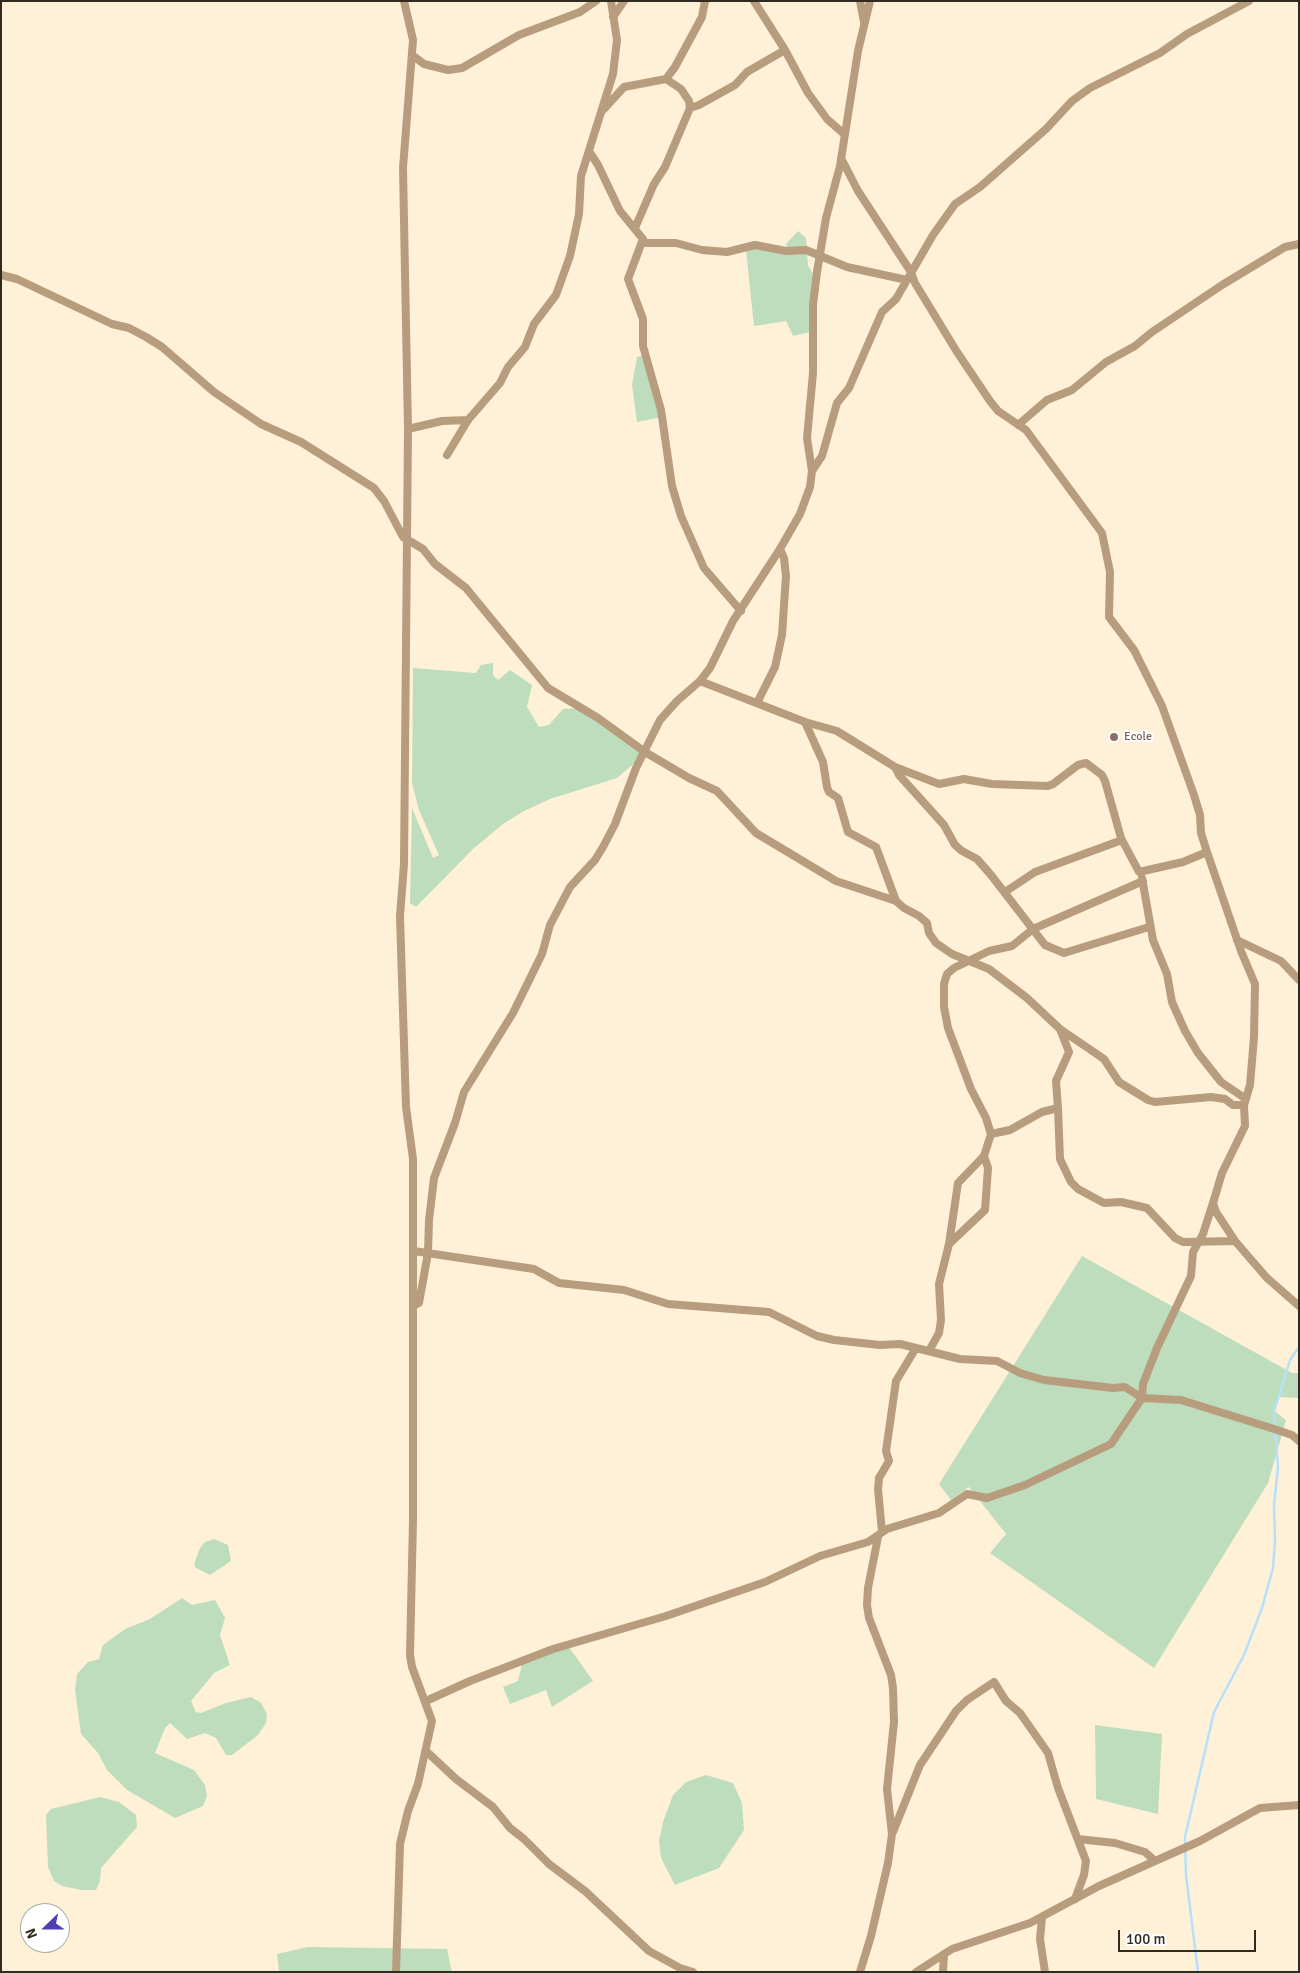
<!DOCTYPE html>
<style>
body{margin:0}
#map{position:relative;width:1300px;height:1973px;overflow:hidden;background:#fff0d8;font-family:Signika,sans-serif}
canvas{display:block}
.frame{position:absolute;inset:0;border:2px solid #312a1f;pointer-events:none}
.north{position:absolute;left:20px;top:1903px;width:50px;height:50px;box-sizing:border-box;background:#fff;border:1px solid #adaaa5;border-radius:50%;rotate:248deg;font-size:14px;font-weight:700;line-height:20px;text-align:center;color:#312a1f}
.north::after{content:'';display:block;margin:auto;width:18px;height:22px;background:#513eb5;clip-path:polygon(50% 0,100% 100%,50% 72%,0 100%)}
.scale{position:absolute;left:1118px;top:1930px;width:138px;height:22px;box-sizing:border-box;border:2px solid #312a1f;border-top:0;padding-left:6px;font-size:15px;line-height:18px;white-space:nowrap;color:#312a1f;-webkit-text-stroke:4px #fff;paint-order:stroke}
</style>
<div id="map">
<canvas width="1300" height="1973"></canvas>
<div class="frame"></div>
<div class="north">N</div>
<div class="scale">100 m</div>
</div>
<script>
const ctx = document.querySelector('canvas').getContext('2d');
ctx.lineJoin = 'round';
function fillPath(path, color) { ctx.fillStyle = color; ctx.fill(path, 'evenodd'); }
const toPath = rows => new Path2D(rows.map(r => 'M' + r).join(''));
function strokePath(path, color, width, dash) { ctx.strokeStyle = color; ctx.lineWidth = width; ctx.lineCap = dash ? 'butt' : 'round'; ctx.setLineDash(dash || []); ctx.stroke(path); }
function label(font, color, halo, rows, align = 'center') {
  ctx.font = font + ' Signika,sans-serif'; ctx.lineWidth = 4; ctx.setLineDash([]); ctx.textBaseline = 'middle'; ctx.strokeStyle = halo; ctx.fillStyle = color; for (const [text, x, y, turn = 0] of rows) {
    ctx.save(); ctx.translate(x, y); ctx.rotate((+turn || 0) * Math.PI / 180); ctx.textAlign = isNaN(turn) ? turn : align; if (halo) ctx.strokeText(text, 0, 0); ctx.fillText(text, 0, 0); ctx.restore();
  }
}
fillPath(toPath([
 [798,231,806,238,808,265,813,274,814,331,793,336,786,321,754,326,746,250,755,248,789,253,786,244],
 [646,355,663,417,637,422,632,385,637,357],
 [493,663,493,675,498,680,510,670,532,685,527,707,539,727,549,725,563,709,579,708,645,754,617,778,550,799,524,811,503,824,473,849,416,907,410,903,412,808,433,858,439,855,419,810,412,783,413,668,476,673,481,665],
 [1082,1256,1292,1373,1299,1373,1299,1398,1279,1397,1274,1411,1286,1420,1268,1483,1154,1668,990,1553,1006,1534,969,1487,951,1500,939,1484],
 [214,1539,228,1545,231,1561,210,1575,196,1568,194,1564,200,1548,205,1542],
 [182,1598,192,1605,215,1600,225,1618,220,1635,230,1665,214,1673,191,1701,196,1712,201,1713,226,1703,251,1697,261,1703,267,1714,266,1723,258,1735,232,1755,226,1755,216,1738,205,1733,187,1739,170,1723,165,1728,155,1753,194,1770,205,1785,207,1796,203,1806,175,1818,127,1790,107,1770,98,1753,81,1734,75,1690,77,1674,88,1662,99,1659,103,1645,125,1629,150,1619],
 [569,1647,593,1681,552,1707,546,1690,510,1704,503,1687,518,1681,522,1664],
 [1095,1725,1162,1734,1158,1814,1096,1799],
 [706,1775,733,1783,742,1803,744,1830,719,1868,675,1885,661,1858,659,1841,663,1822,673,1795,686,1782],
 [100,1797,119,1802,136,1815,137,1827,101,1868,100,1881,96,1890,82,1890,62,1886,54,1881,48,1867,46,1815,51,1809],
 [308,1947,447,1949,452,1972,279,1972,277,1954]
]), '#beddbc');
strokePath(toPath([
 [1198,1972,1186,1875,1185,1837,1214,1712,1244,1655,1262,1608,1273,1568,1275,1541,1274,1504,1278,1468,1274,1412,1290,1360,1299,1347]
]), '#b5e1fc', 2.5);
strokePath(toPath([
 [754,1,785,50,808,93,827,119,844,134],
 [860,1,864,22],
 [613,17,624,1],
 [412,55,424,64,448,70,462,68,519,35,580,12,596,1],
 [666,79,675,67,702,17,705,1],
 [603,110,624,87,666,79,681,89,689,101,690,108,699,105,735,85,747,72,785,50],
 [589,151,598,165,620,211,643,239,628,279,643,319,643,346,661,410,672,486,681,516,704,568,741,611],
 [841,158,858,191,911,272,915,283,957,352,990,401,998,411,1026,430,1102,533,1110,572,1109,617,1134,650,1162,706,1194,795,1200,815,1201,833,1207,852,1241,951,1255,984,1254,1037,1250,1085,1244,1105,1245,1126,1222,1173,1213,1203,1216,1212,1235,1241,1267,1278,1299,1306],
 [635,228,654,184,665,167,690,108],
 [643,243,676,243,702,250,727,252,755,245,786,251,806,250,847,267,907,280],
 [1,275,17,279,112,324,129,328,146,337,162,347,214,392,261,424,301,442,374,488,384,501,403,537,423,549,435,564,466,588,548,688,598,718,645,752,689,778,717,791,756,833,836,881,896,901,904,908,919,916,927,923,929,933,936,943,952,954,989,969,1027,998,1060,1029,1069,1052,1056,1081,1058,1108,1042,1112,1010,1130,991,1134,984,1156,958,1183,949,1244,939,1284,941,1320,939,1333,930,1349],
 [1018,425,1047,400,1072,390,1106,362,1135,346,1152,332,1222,285,1285,247,1299,244],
 [408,429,442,421,468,420],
 [447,455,468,420,500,383,508,367,525,347,534,324,556,295,570,256,579,214,581,176,613,74,617,40,611,1],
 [812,471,822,456,837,403,849,388,882,312,896,299,933,235,955,204,980,187,1046,129,1072,101,1090,88,1160,53,1187,34,1249,1],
 [700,681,805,722,837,731,895,767,939,784,964,779,992,784,1048,786,1053,784,1078,765,1086,763,1102,775,1105,781,1121,838,1139,872,1183,862,1207,852],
 [757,703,775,667,782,635,786,576,784,558,780,549],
 [805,722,823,762,827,787,829,792,838,798,848,832,876,847,896,901],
 [895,767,899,775,944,825,955,845,962,851,977,859,991,875,1045,945,1064,953,1149,927],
 [1142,878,1153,940,1167,974,1172,1002,1185,1031,1198,1053,1221,1082,1246,1099],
 [1005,892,1035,872,1122,840],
 [1237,940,1281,961,1299,980],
 [1060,1029,1104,1059,1119,1082,1148,1100,1155,1102,1211,1097,1225,1099,1233,1105,1244,1105],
 [1058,1108,1060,1159,1071,1182,1078,1189,1104,1203,1121,1202,1147,1208,1175,1238,1183,1242,1235,1241],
 [991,1134,986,1118,971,1089,948,1028,944,1007,944,984,947,974,954,968,989,951,1012,946,1033,929,1143,881],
 [949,1244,985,1210,988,1168,984,1156],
 [414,1251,534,1269,559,1283,624,1290,668,1304,769,1312,817,1336,834,1340,880,1345,900,1344,960,1359,997,1361,1020,1373,1044,1380,1113,1388,1125,1387,1142,1398,1181,1400,1271,1428,1292,1435,1299,1441],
 [413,1306,419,1303,428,1253,429,1220,434,1178,455,1123,464,1092,513,1013,542,954,550,925,570,887,595,860,603,847,615,824,636,768,660,720,677,701,700,681,710,668,733,621,780,549,800,514,810,487,812,471,807,438,813,373,813,305,817,272,826,218,840,166,858,51,870,1],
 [882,1532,878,1489,879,1478,889,1461,886,1451,896,1381,916,1348],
 [426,1701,470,1681,553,1649,666,1616,765,1582,820,1556,868,1542,887,1529,939,1513,967,1494,987,1498,1025,1485,1111,1444,1142,1398,1143,1384,1157,1348,1191,1276,1193,1252,1203,1234,1213,1203],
 [426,1751,456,1779,493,1807,510,1828,524,1839,549,1864,585,1891,649,1951,680,1968,693,1972],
 [893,1832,920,1765,956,1711,967,1700,994,1682,1006,1701,1020,1713,1048,1753,1058,1788,1086,1861,1084,1875,1075,1899],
 [1078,1839,1115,1843,1145,1852,1155,1861],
 [1042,1917,1040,1939,1045,1972],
 [396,1972,400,1844,408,1811,418,1784,432,1721,412,1667,410,1655,413,1520,413,1159,406,1107,400,916,404,864,408,429,403,168,413,40,404,1],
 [860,1972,871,1936,888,1863,892,1834,887,1789,894,1722,893,1688,891,1675,869,1618,867,1605,868,1588,878,1537],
 [916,1972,952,1949,1030,1923,1099,1886,1200,1841,1260,1808,1299,1805],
 [943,1972,944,1954]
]), '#b79c7d', 8);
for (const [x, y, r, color] of [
 [1114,737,5,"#8d6e63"]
]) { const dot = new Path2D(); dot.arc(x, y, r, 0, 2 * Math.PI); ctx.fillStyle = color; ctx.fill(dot); strokePath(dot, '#fff', 2); }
label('12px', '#785e54', '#fff', [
 ["Ecole",1124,737]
], 'left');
</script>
